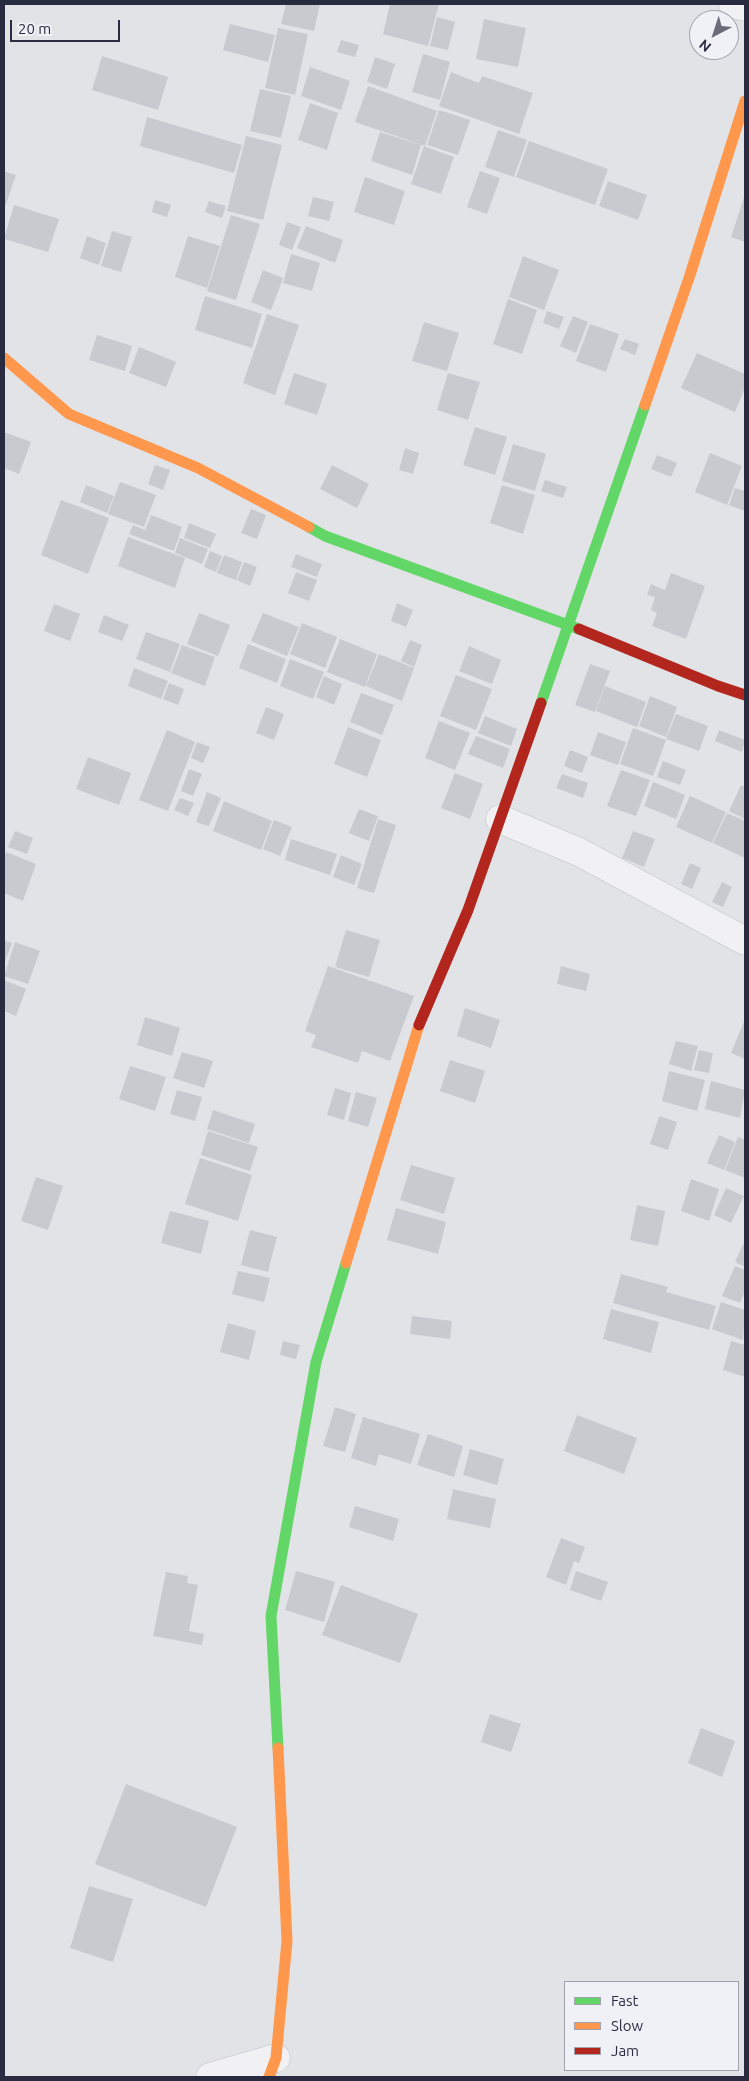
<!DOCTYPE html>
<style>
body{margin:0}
#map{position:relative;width:749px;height:2081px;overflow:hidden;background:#e2e3e7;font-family:Ubuntu,sans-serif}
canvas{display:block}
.frame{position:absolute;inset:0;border:5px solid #292c41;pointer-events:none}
.legend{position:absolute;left:564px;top:1981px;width:175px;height:90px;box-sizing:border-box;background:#f0f1f7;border:1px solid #a0a2ae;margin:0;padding:6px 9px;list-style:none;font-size:15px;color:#292c41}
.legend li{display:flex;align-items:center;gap:10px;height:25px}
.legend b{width:25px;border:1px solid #a0a2ae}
.north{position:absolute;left:689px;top:10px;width:50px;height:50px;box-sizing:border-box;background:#f0f1f7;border:1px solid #a0a2ae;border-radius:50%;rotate:220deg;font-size:14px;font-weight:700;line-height:20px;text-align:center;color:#292c41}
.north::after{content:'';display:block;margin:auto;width:18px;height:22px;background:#6a6c7b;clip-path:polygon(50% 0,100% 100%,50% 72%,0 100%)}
.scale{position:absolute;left:10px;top:20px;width:110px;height:22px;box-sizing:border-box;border:2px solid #292c41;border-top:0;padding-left:6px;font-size:15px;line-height:18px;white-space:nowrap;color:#292c41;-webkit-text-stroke:4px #f0f1f7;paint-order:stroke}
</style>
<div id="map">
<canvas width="749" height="2081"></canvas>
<div class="frame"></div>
<ul class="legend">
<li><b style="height:6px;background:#63d668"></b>Fast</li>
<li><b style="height:6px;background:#ff974d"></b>Slow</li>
<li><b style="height:6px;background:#b3261e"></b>Jam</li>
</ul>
<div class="north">N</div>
<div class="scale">20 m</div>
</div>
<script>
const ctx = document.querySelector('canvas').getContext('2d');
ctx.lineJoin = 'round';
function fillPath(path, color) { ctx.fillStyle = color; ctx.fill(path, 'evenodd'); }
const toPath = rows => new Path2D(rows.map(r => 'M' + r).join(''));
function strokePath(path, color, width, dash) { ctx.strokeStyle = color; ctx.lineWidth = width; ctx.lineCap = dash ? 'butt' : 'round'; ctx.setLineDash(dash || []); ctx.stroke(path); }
fillPath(toPath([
 [286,4,320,4,314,31,281,24],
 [390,4,439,4,428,46,383,34],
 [437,17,455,22,448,50,430,46],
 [484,19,526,28,518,67,476,59],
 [230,24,275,35,268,62,223,50],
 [278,28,308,34,295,95,265,88],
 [341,40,359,45,355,57,337,52],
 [423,54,450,62,440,100,412,92],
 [102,56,168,77,158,110,92,90],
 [375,57,395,64,387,89,367,82],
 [310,67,350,81,341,110,301,96],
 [451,72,479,83,482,76,533,93,519,134,439,106],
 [368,86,437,111,425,146,355,122],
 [260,89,291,96,281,138,250,131],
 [310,103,338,113,327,150,298,140],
 [439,110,470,120,458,155,427,145],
 [147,117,242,145,234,173,140,146],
 [498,130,527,140,514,177,485,167],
 [380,132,421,145,412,175,371,161],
 [246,136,282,145,263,220,227,211],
 [529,141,608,169,595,205,516,177],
 [424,146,454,157,441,194,411,184],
 [4,171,16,175,4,210],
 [480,171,500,178,487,214,467,207],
 [365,177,405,191,394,225,354,212],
 [608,181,647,195,638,220,599,206],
 [745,194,745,242,731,237],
 [313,197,334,202,329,221,308,216],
 [155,200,171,205,167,217,152,212],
 [209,201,226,206,222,218,205,212],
 [14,205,59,219,48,252,4,239],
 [231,215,260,224,236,300,207,291],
 [287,222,301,227,292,250,279,245],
 [306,226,343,240,335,263,297,248],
 [112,231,132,237,121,272,101,266],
 [87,236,106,243,99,265,80,258],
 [188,236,220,246,207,288,175,277],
 [291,254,320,263,312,291,283,283],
 [523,256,559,270,544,310,509,297],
 [263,270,283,278,271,310,251,302],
 [205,296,262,314,252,348,195,330],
 [508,299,537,310,522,354,493,344],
 [547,311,564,317,559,329,543,323],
 [267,314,299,325,275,395,243,383],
 [573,316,588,322,576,353,560,346],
 [424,322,459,333,447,371,412,361],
 [590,324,619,334,606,372,576,361],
 [97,335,132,346,125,371,89,360],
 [625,339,639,344,635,355,620,349],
 [139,347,176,362,166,387,129,373],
 [697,353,745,374,745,388,735,412,681,388],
 [294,373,327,384,317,415,284,404],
 [448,373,480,382,468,420,437,410],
 [475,427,507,437,495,475,463,465],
 [4,432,31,442,19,474,4,468],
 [513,444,546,454,535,491,502,481],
 [405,448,419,453,413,474,399,470],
 [710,453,742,466,727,505,695,492],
 [657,455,677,463,671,477,651,469],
 [155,465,170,470,163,490,148,484],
 [332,465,369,484,357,508,320,489],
 [545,480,567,487,563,498,541,491],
 [120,482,156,495,144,527,108,514],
 [86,485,114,496,107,513,80,502],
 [502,485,535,495,523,534,490,523],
 [735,488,745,491,745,511,729,505],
 [61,500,109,518,88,574,41,555],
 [251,509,266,515,257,539,241,533],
 [151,515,182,527,174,551,129,534,133,525,145,530],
 [189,523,216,534,210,548,184,538],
 [128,537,185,558,175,588,118,566],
 [180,538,208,549,202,564,175,553],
 [210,551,222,556,216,572,204,567],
 [296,554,322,564,317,577,291,567],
 [224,555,242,562,236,580,217,573],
 [244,562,257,567,250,586,237,580],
 [296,572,317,580,309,601,288,593],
 [671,573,705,586,686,639,652,626,657,613,651,610,655,597,647,595,651,584,665,590],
 [397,603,413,610,406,627,391,621],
 [54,604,80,614,70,641,44,631],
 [199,613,230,625,218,656,187,644],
 [263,613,299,627,287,656,251,641],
 [104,615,129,625,122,641,98,632],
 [302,623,337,637,325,668,290,654],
 [146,632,180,644,170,672,136,659],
 [340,639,377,654,365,687,327,672],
 [410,640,422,645,414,667,401,661],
 [248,644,286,659,277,683,239,668],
 [182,645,215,657,205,686,171,673],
 [469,646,501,660,492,684,459,671],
 [379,654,414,668,402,701,366,686],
 [290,659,324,672,313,699,280,686],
 [590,664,610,671,595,712,575,705],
 [134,668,168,681,161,699,128,686],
 [456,675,492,689,476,730,440,716],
 [324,676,342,684,334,705,316,697],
 [169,683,184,689,178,705,163,699],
 [605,686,646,702,637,727,596,711],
 [361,693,394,705,382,735,350,722],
 [650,696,677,707,666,737,639,726],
 [266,707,284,714,274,740,256,733],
 [676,714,708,726,699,751,666,739],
 [485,716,517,729,511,746,478,733],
 [439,721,470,733,455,770,425,758],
 [348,727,381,740,367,777,334,764],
 [633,728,666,740,653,776,620,764],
 [167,730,195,742,168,811,139,800],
 [719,730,745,740,742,752,715,741],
 [598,732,626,742,618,765,590,755],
 [476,736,510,749,503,768,468,754],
 [197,742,210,747,203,763,191,758],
 [570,750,588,757,582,773,564,766],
 [88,757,131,773,119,805,76,789],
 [663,761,686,770,680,785,657,777],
 [189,769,202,774,193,796,181,791],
 [621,770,650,780,636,816,607,806],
 [455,773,483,784,470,819,441,808],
 [562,774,588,783,583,798,556,788],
 [653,782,685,795,676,819,644,806],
 [741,785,745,787,745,819,729,811],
 [207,792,221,798,209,826,196,822],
 [690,796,726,812,712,843,676,827],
 [180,798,194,803,188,816,174,810],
 [224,801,272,821,261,850,213,831],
 [359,809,378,816,369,841,349,833],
 [727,813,745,821,745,858,713,843],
 [378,819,396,825,374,893,357,888],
 [274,820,292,827,280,856,263,849],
 [15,831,33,838,27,854,8,847],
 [633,831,655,839,644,867,622,858],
 [291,839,337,854,330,875,285,860],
 [6,852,36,864,23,901,4,893,4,858],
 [341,855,362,864,354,885,333,877],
 [690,863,701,868,692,889,681,884],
 [722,882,732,887,723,907,712,902],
 [346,930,380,940,369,977,335,967],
 [4,940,12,943,4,964],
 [15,942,40,951,28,984,4,976],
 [328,966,414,996,390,1061,362,1051,358,1063,311,1047,316,1035,305,1031],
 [561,966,590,974,586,991,557,984],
 [4,980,26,989,16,1016,4,1011],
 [465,1008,500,1020,491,1048,457,1036],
 [145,1017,180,1028,172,1056,137,1045],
 [745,1019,745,1059,731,1053],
 [676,1041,698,1046,691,1071,669,1064],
 [699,1050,713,1053,709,1073,694,1070],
 [182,1052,213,1061,204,1088,173,1078],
 [450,1060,485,1071,475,1103,440,1091],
 [130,1066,166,1077,155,1111,119,1099],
 [669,1071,705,1080,697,1111,662,1101],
 [711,1081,745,1090,740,1118,705,1109],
 [335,1088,351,1093,344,1120,327,1115],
 [177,1090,202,1097,195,1121,170,1114],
 [356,1092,377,1098,368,1127,348,1121],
 [213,1110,255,1124,249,1143,207,1129],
 [659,1116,677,1122,668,1150,650,1144],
 [208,1131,258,1147,250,1171,201,1155],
 [719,1135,735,1142,724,1170,707,1163],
 [738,1137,745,1140,745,1178,725,1170],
 [200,1158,252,1175,238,1221,185,1204],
 [411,1165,455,1178,444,1214,400,1200],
 [36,1177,63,1186,48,1230,21,1221],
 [691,1179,719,1189,709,1221,681,1211],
 [726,1188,744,1196,731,1223,714,1215],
 [637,1205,665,1211,658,1246,630,1240],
 [396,1208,446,1222,438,1254,387,1240],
 [170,1211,209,1221,201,1254,161,1243],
 [250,1230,277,1237,268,1272,241,1265],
 [743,1244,745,1245,745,1267,735,1262],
 [735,1266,745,1270,745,1291,740,1303,722,1296],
 [238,1271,270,1278,264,1302,232,1294],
 [621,1274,668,1287,666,1292,716,1306,709,1330,613,1303],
 [721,1302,745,1310,743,1340,712,1329],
 [611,1309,659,1322,651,1353,603,1339],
 [412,1316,452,1321,450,1339,410,1334],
 [228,1323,256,1331,249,1360,220,1352],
 [283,1341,300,1345,296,1359,280,1355],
 [731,1341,745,1345,745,1377,723,1370],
 [335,1407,356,1414,345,1452,323,1446],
 [577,1415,637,1438,624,1474,564,1451],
 [363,1417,420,1434,411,1464,379,1454,376,1466,351,1458],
 [428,1434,463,1446,454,1477,417,1465],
 [470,1449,504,1459,497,1485,463,1475],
 [453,1489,496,1499,490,1528,447,1519],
 [355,1506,399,1519,393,1541,349,1527],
 [561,1538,585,1547,579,1563,574,1561,566,1585,546,1577],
 [296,1571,335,1582,324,1622,285,1610],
 [576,1571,608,1582,601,1601,570,1590],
 [166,1572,188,1576,187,1583,198,1585,189,1631,204,1634,202,1645,153,1636],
 [341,1585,418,1614,400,1663,322,1635],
 [490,1714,521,1724,511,1752,481,1742],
 [701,1728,735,1741,722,1777,688,1763],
 [126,1784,237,1827,206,1907,95,1864],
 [89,1886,133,1899,113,1962,70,1948]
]), '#c9cacf');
const street = toPath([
 [733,4,745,7],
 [500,819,579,852,745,941],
 [210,2077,276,2058]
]);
strokePath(street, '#bfc0c5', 29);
strokePath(street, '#f1f1f4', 28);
strokePath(toPath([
 [309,527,325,536,579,629],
 [541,703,645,405],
 [278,1748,271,1616,316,1362,346,1263]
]), '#63d668', 11);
strokePath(toPath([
 [4,358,69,414,198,468,309,527],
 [645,405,689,278,745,101],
 [346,1263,419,1025],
 [269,2077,276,2058,287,1941,278,1748]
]), '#ff974d', 11);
strokePath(toPath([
 [579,629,718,686,745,695],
 [419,1025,468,910,541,703]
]), '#b3261e', 11);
</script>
